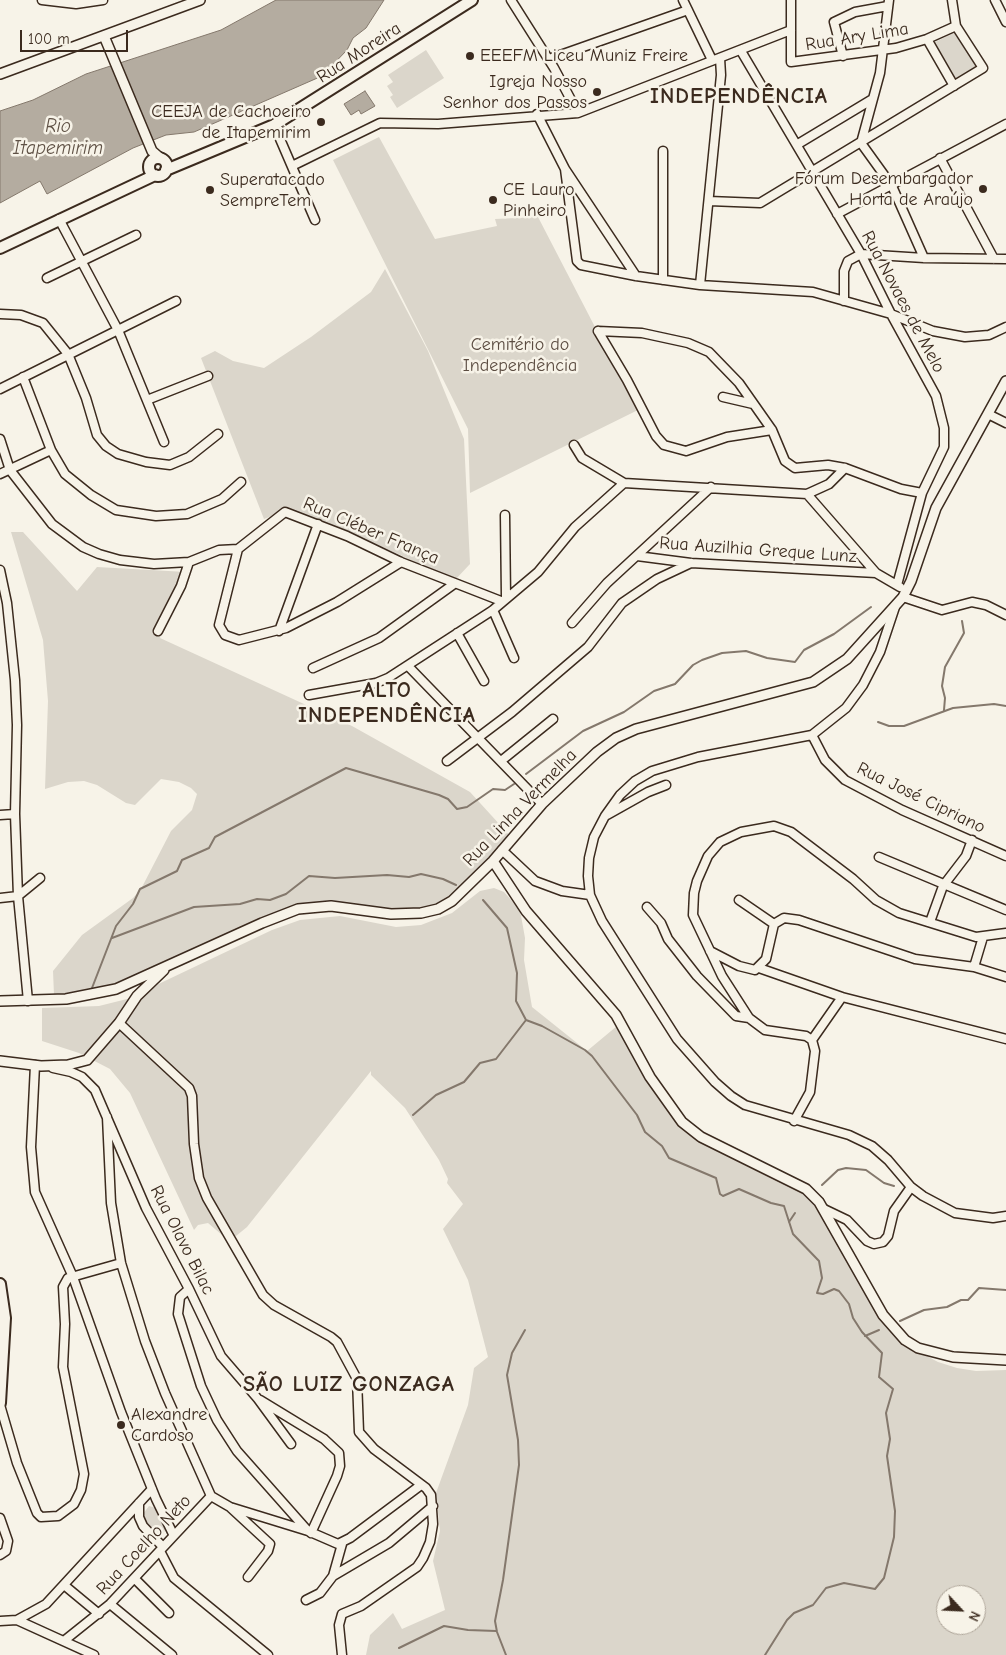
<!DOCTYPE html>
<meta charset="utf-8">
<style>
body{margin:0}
#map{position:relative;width:1006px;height:1655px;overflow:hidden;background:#f7f3e8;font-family:"Comic Neue",sans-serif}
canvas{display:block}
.north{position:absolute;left:936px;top:1585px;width:50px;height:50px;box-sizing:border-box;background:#f7f3e8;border:1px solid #aca397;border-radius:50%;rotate:115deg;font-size:14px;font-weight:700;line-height:20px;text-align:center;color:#3b2a1e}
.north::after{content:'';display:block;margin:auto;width:18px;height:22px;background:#3b2a1e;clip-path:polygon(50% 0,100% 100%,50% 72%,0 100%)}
.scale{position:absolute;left:20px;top:30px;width:108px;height:22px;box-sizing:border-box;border:2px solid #3b2a1e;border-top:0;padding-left:6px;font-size:15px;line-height:18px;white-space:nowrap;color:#3b2a1e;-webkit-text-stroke:4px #f7f3e8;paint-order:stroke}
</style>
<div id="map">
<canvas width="1006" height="1655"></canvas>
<div class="north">N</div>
<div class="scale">100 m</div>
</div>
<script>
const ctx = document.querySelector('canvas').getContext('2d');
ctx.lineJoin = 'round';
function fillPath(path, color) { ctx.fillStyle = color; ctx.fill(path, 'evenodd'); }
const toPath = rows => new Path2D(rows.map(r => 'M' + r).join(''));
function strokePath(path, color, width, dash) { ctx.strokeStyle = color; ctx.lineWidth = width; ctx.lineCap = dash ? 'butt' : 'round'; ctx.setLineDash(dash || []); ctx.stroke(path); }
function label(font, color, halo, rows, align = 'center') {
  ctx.font = font + ' "Comic Neue",sans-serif'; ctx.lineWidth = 5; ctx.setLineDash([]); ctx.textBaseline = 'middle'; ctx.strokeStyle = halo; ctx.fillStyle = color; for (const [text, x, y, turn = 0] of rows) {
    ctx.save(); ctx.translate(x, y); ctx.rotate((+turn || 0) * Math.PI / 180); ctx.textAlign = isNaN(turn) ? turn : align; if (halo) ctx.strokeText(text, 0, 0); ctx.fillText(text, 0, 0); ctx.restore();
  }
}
fillPath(toPath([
 [956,32,978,67,955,81,933,43],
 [426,50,444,78,397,108,390,97,393,95,387,86,393,82,388,75],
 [379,137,435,239,497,226,495,219,538,217,638,410,470,493,468,429,333,160],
 [385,269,428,351,464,439,470,564,455,580,356,535,290,509,264,519,201,358,215,351,233,361,264,368,311,337,371,292],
 [11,532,23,532,77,591,97,567,186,572,160,638,352,726,470,792,512,838,444,903,414,913,320,904,98,994,54,995,53,971,82,935,133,898,141,889,171,831,192,810,197,794,191,788,179,782,161,779,135,805,126,803,97,785,84,781,68,782,45,789,48,701,43,640],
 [494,888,504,892,520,910,525,938,524,960,532,1007,587,1051,617,1026,649,1083,662,1100,710,1146,788,1182,813,1199,877,1313,912,1348,938,1362,957,1368,976,1371,1006,1370,1006,1655,366,1655,370,1635,393,1613,402,1629,445,1610,433,1561,440,1531,436,1493,468,1405,474,1368,488,1357,468,1280,443,1229,463,1204,447,1183,448,1179,439,1160,405,1108,371,1075,371,1071,247,1227,236,1236,222,1235,208,1223,198,1225,194,1230,130,1093,110,1069,79,1053,42,1041,42,1008,99,1006,127,999,272,930,300,920,340,916,396,927,421,925,452,913,480,891],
 [946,1595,976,1595,976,1625,946,1625],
 [149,1506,156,1508,166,1527,163,1535,159,1536,144,1523,143,1514]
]), '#dbd6cb');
const water = toPath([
 [276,0,384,0,366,28,353,38,347,50,322,76,194,132,166,135,133,148,47,194,40,181,0,203,0,111,33,100,86,74,221,30,276,0],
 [365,91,375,106,361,114,359,110,351,115,344,104,365,91]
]);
fillPath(water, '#b4aca0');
strokePath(water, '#84786c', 1);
strokePath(toPath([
 [944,710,945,698,942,686,945,667,964,633,962,621],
 [878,722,889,726,904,726,953,708,994,704,1006,706],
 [526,774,583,731,624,712,654,691,675,684,693,665,702,660,722,653,746,651,767,658,795,662,804,650,834,634,871,607],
 [483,900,507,928,517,973,516,1001,526,1020,542,1026,585,1050,592,1056,637,1115,645,1132,662,1146,669,1158,716,1178,720,1194,723,1196,739,1189,771,1203,784,1206,793,1234,819,1261,822,1278,817,1293,823,1294,834,1289,839,1291,849,1304,853,1318,862,1332,882,1353,879,1377,893,1389,886,1413,890,1439,887,1456,895,1511,894,1537,884,1578,875,1589,844,1583,826,1588,813,1605,794,1613,787,1620,765,1655],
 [112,938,194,907,240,904,257,899,270,900,286,894,309,876,335,878,387,875,409,877,421,874,443,879,456,885],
 [92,988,116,926,133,904,140,889,177,871,182,860,209,848,215,837,346,768,439,795,448,799,457,809,467,807,493,789,505,790,514,784],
 [413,1115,436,1095,464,1082,480,1063,496,1059,526,1020],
 [822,1185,838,1170,846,1168,866,1170,884,1183,894,1186],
 [789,1222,795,1213],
 [900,1321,924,1310,947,1307,961,1300,968,1300,979,1288,1006,1290],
 [865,1336,879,1330],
 [399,1648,444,1626,468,1630,496,1631],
 [506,1655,497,1632,495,1621,503,1580,519,1465,518,1440,507,1375,512,1353,525,1330]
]), '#84786c', 2);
const minor = toPath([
 [42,0,76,4,103,0],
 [511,0,554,68,578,113],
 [683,0,712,60],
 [791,0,791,62,896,48,927,39,956,26],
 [995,0,1006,22],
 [927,39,954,86],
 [741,51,861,254,891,314,936,396,944,428,944,447,922,493,897,585],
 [843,56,834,22,855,12,888,6],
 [549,59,688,10],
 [537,114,565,169,636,276],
 [274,125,315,220],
 [861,143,880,73,889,0],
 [861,143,892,186,924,258],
 [798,144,871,100],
 [940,158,994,259],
 [292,166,380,123,438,124,578,113,791,30],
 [565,169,577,261,581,265,636,276,700,285,813,292,891,314,933,331,965,337,989,335,1006,327],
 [709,201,760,203,983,68,956,26,952,0],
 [837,214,1006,124],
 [59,219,118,330,164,442],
 [47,278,136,235],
 [663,280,663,151],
 [700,285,721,75,720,58],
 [844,301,844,271,848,261,861,254,924,258,1006,259],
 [0,314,21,315,43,323,68,354,86,398,97,435,106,446,118,454,146,462,170,465,189,457,218,434],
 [598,331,642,333,688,343,709,352,739,383,772,430,785,461,795,468,828,465,845,468,901,489,922,493],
 [598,331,627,380,656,436,664,445,686,451,727,437,772,430],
 [23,377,51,450,65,474,91,495,116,510,156,516,187,514,222,499,241,482],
 [0,389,176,301],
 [723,397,753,404],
 [147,400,208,376],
 [988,414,1006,423],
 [0,439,10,470,52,524,83,547,99,554,120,560,154,564,189,562,219,550,238,549,285,512,347,536,401,562,501,601],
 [574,445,582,458,624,483,807,494,829,484,845,468],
 [0,474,51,450],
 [807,494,876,573,900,587],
 [505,515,506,597],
 [238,549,219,625,225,635,239,640,286,628,337,602,401,562],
 [637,556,691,563,876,573],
 [0,570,7,603,15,680,17,725,15,814,18,896,28,1001],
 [903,597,942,610,972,602,986,605,1006,615],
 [895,607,880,652,863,685,846,708,812,735,698,757,652,771,635,781,620,795,605,816,594,837,589,858,588,876,590,895,602,921,677,1039,715,1082,731,1096,745,1105,849,1135,872,1146,888,1160,911,1187,923,1196,955,1213,993,1218,1006,1216],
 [493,610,514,658],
 [572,623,607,583,711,487],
 [158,631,181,586,189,562],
 [279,631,318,524],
 [457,633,484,681],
 [408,666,542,804],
 [313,668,379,638,454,584],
 [309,695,376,683,388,678,493,610,538,572,575,527,624,483],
 [812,735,825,760,845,780,902,810,1006,856],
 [447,761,512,712,588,647,622,603,657,579,691,563],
 [501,761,553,719],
 [0,815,15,814],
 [607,815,648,792,666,785],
 [502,850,535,881,562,891,590,895],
 [879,857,1006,910],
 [0,898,18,896,40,878],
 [739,900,774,924],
 [647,907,661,923,668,939,697,976,736,1016,749,1018],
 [930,922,943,886,966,856,972,840],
 [710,951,739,966,755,970,766,959,774,924,784,918,799,920,915,959,974,967,1006,977],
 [974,967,983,937],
 [759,968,842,997],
 [119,1023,189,1088,192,1096,194,1144,199,1178,207,1198,263,1295,274,1305,331,1337,337,1342,357,1379,359,1432,374,1449,426,1488,431,1495,433,1524,430,1542,423,1558,417,1567,361,1606,342,1614,339,1625,342,1655],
 [812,1040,842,997,1006,1039],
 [35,1065,31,1147,35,1192,73,1277,121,1412,156,1499,173,1534],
 [53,1068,71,1072,82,1077,95,1090,146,1208,189,1289,221,1356,258,1399,291,1444],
 [107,1117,111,1203,121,1263,145,1341,165,1393,211,1496,230,1507,308,1531,338,1544,350,1538,421,1485],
 [794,1121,810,1092,815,1051,812,1040,806,1036,765,1030,749,1018,722,976,693,915,694,893,697,881,708,856,720,842,741,832,774,826,791,832,853,879,876,900,899,913,976,937,1006,933],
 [824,1209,847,1220,867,1241,874,1244,883,1242,888,1236,894,1211,911,1187],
 [189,1289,180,1297,178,1314,201,1386,217,1420,237,1451,307,1530],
 [260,1400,324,1439,339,1453,340,1466,337,1476,311,1533],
 [0,1405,17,1463,37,1513,41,1517,58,1516,74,1504,81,1490,84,1474,63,1367,65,1324,63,1287,68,1278,121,1263],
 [139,1503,139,1517,143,1526,163,1547],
 [231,1508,270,1544,268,1551,248,1577],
 [0,1518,8,1541,6,1551,0,1555],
 [160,1551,174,1578,268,1655],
 [333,1576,389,1543,433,1506],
 [135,1579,169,1613],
 [64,1585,99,1614],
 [306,1600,320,1593,333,1576,342,1544],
 [110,1604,172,1655],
 [17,1620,46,1604,152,1489],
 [0,1621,17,1620,94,1655],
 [65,1640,110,1604,211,1496]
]);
const tertiary = toPath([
 [104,36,152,151,160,158],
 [0,74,200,0],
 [493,861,526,911,616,1015,650,1077,682,1122,701,1137,806,1189,819,1202,883,1315,905,1340,918,1348,953,1357,1006,1360],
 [0,1001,66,999,116,989,262,923,298,909,331,906,391,914,421,913,438,909,452,901,493,861,542,804,597,752,616,738,636,729,813,682,847,659,903,597,911,581,936,508,1006,381],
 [0,1061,41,1066,68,1065,87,1060,119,1023,137,996,164,970]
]);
const secondary = toPath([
 '149 167a9 9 0 1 1 18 0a9 9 0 1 1-18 0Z',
 [166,170,274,125,472,0],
 [0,248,155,175],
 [0,1284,5,1318,0,1403]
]);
strokePath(minor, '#3b2a1e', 11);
strokePath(tertiary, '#3b2a1e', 12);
strokePath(secondary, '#3b2a1e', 14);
strokePath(minor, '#f7f3e8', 8);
strokePath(tertiary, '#f7f3e8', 9);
strokePath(secondary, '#f7f3e8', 10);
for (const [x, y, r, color] of [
 [470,56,5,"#3b2a1e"],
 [597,92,5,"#3b2a1e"],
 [321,122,5,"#3b2a1e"],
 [983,189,5,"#3b2a1e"],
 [210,190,5,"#3b2a1e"],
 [493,200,5,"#3b2a1e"],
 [121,1425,5,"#3b2a1e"]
]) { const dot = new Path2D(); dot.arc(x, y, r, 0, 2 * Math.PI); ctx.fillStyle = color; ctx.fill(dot); strokePath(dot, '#f7f3e8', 2); }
label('18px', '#3b2a1e', '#f7f3e8', [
 ["Rua Ary Lima",857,37,-9],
 ["Rua Moreira",359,53,-33],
 ["Rua Novaes de Melo",903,302,62],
 ["Rua Cléber França",371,531,23],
 ["Rua Auzilhia Greque Lunz",758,550,4],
 ["Rua José Cipriano",921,798,26],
 ["Rua Linha Vermelha",520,808,-46],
 ["Rua Olavo Bilac",182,1240,63],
 ["Rua Coelho Neto",144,1545,-47]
]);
label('18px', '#3b2a1e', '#f7f3e8', [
 ["EEEFM Liceu Muniz Freire",480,56],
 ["Igreja Nosso",587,82,"right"],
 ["Senhor dos Passos",587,103,"right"],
 ["CEEJA de Cachoeiro",311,112,"right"],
 ["de Itapemirim",311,133,"right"],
 ["Fórum Desembargador",973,179,"right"],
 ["Horta de Araújo",973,200,"right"],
 ["Superatacado",220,180],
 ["SempreTem",220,201],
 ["CE Lauro",503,190],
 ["Pinheiro",503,211],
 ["Alexandre",131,1415],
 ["Cardoso",131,1436]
], 'left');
label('18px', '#5b4c41', '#f7f3e8', [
 ["Cemitério do",520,345],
 ["Independência",520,366]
]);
label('italic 19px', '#5f5145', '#f7f3e8', [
 ["Rio",58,127],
 ["Itapemirim",58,149]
]);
ctx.letterSpacing = '1px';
label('bold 22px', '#3b2a1e', '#f7f3e8', [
 ["INDEPENDÊNCIA",739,97],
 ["ALTO",387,691],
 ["INDEPENDÊNCIA",387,716],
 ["SÃO LUIZ GONZAGA",349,1385]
]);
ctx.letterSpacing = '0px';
</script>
